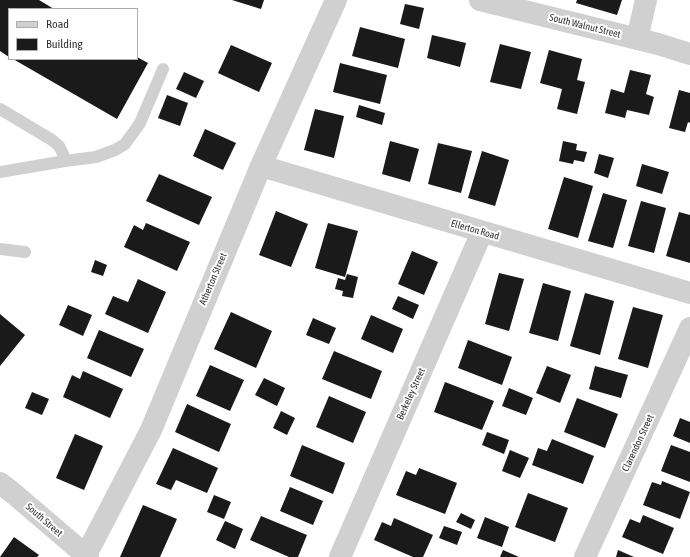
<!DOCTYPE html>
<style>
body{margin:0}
#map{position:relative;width:690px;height:557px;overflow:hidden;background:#fff;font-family:"Asap Condensed",sans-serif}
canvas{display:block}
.legend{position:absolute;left:8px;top:8px;width:130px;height:52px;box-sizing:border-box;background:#fff;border:1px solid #adadad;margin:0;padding:5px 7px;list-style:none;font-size:12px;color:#333}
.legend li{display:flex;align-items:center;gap:8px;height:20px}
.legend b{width:20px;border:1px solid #adadad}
</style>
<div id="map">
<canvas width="690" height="557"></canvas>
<ul class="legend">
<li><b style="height:5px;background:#d0d0d0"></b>Road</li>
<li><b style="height:11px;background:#1a1a1a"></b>Building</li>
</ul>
</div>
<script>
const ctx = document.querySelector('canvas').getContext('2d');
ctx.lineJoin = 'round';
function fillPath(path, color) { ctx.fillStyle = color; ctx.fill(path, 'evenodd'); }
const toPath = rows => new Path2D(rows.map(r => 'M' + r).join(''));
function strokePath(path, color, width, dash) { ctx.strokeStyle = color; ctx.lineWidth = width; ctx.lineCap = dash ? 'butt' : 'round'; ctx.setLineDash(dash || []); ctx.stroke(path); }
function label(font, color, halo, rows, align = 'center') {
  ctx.font = font + ' "Asap Condensed",sans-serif'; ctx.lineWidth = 4; ctx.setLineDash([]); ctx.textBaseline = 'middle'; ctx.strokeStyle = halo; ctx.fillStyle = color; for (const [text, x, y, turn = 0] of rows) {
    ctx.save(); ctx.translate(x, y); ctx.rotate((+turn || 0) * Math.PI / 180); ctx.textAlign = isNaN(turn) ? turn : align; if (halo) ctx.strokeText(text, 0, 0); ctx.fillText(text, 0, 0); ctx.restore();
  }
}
fillPath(toPath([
 [0,0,39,0,54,9,9,9,9,57,0,51],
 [232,0,264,0,261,9],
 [577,0,622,0,617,15,576,3],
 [405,4,424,8,419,29,400,24],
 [360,27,405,39,398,68,352,56],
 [432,35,466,43,460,67,427,58],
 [500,44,531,52,521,89,490,82],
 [231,45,272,63,259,92,218,73],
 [549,50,582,59,577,80,585,82,577,114,557,109,562,89,540,83],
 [137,57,148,63,117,119,13,59,137,59],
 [340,63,387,75,380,104,333,92],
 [630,70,651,75,646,94,654,97,649,115,627,110,625,118,605,113,611,89,624,93],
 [184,72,204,81,196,98,176,89],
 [679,90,690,93,690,123,688,122,685,132,669,128],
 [167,95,188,103,180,126,158,118],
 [359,105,385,113,382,125,356,117],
 [315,109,344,116,334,158,304,150],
 [205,129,236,143,223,170,193,156],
 [390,141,419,149,410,182,382,174],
 [563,141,577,144,576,150,587,152,584,162,574,160,573,164,559,161],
 [438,143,472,151,461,193,428,184],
 [482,151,509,160,495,206,468,198],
 [599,154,614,158,608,178,594,173],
 [642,164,669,172,662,194,636,186],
 [159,174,212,197,199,225,146,201],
 [564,177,593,186,578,238,548,229],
 [603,193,627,200,613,248,588,241],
 [641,201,666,208,654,253,628,246],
 [276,211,308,224,291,267,259,255],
 [679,212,690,215,690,263,666,256],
 [146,223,190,242,177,271,124,247,134,225,143,230],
 [328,223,358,231,345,277,315,268],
 [412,251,438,262,424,295,398,284],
 [95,260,107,265,103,276,91,272],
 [499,273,524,279,509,331,485,324],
 [347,274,358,277,353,298,342,296,343,291,335,289,338,278,345,280],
 [138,279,166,292,148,333,105,314,113,296,128,302],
 [543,283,571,291,558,341,529,333],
 [585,293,614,301,600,355,570,346],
 [398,296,419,305,413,319,392,309],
 [68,305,92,315,83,336,59,325],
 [633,307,663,315,648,368,618,359],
 [231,312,272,331,256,368,214,349],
 [0,314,25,335,0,366],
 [371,315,403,329,393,353,361,339],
 [313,318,336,328,329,344,306,335],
 [99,330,144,349,131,377,87,358],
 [468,340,512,357,502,385,458,368],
 [334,351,382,371,371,399,322,379],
 [210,365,244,380,230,411,196,396],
 [547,366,571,375,560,403,536,393],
 [595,366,628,375,621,398,589,389],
 [83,371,123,389,110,418,63,397,72,375,80,379],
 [264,378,285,388,277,406,255,395],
 [445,382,494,401,482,430,434,412],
 [509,388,533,398,526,415,502,406],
 [32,392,49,399,42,415,25,408],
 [329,396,366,412,353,443,316,427],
 [577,398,618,414,605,448,564,432],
 [187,404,231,424,219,452,175,432],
 [281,411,295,418,287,435,273,428],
 [680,418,690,422,690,443,673,436],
 [487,432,509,440,504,454,482,445],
 [75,434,103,446,84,490,56,478],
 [552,439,594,456,583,484,532,465,538,448,547,451],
 [302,445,345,463,333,494,290,476],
 [671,445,690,452,690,482,661,471],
 [173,448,218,468,207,493,176,480,171,490,156,484],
 [510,450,529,458,520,478,502,471],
 [419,468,457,483,445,514,396,495,406,471,416,475],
 [662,481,690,492,680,519,643,505,652,482,661,485],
 [290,487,323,501,313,525,280,511],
 [528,493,568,508,555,542,515,527],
 [214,495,231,502,224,519,207,512],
 [143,505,177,519,160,557,120,557],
 [461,513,475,520,471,529,456,522],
 [643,515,674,528,663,554,622,537,630,519,640,523],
 [261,516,307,535,298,557,289,557,250,540],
 [485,517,509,527,502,547,477,538],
 [394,518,433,535,423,557,413,557,374,540,382,522,391,526],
 [225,521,243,529,235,549,216,540],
 [444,526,462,532,457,545,439,538],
 [14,537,39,555,37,557,0,557],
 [503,550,519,557,500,557],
 [618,550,634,557,616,557]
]), '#1a1a1a');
strokePath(toPath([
 [0,109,52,140,59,146,63,154,65,161,96,157,115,150,125,144,133,133,140,123,163,69],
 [0,172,65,161],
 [0,249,25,252]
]), '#d0d0d0', 12);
strokePath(toPath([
 [480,0,658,44,690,54],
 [637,39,646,0],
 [261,166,690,293],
 [0,483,13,493,88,557],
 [86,555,151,430,261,166,336,0],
 [340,557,482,232],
 [585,557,690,328]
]), '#d0d0d0', 22);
label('10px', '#333', '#fff', [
 ["South Walnut Street",585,26,14],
 ["Ellerton Road",475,230,16],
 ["Atherton Street",213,279,-67],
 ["Berkeley Street",411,394,-66],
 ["Clarendon Street",638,443,-65],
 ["South Street",44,520,41]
]);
</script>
